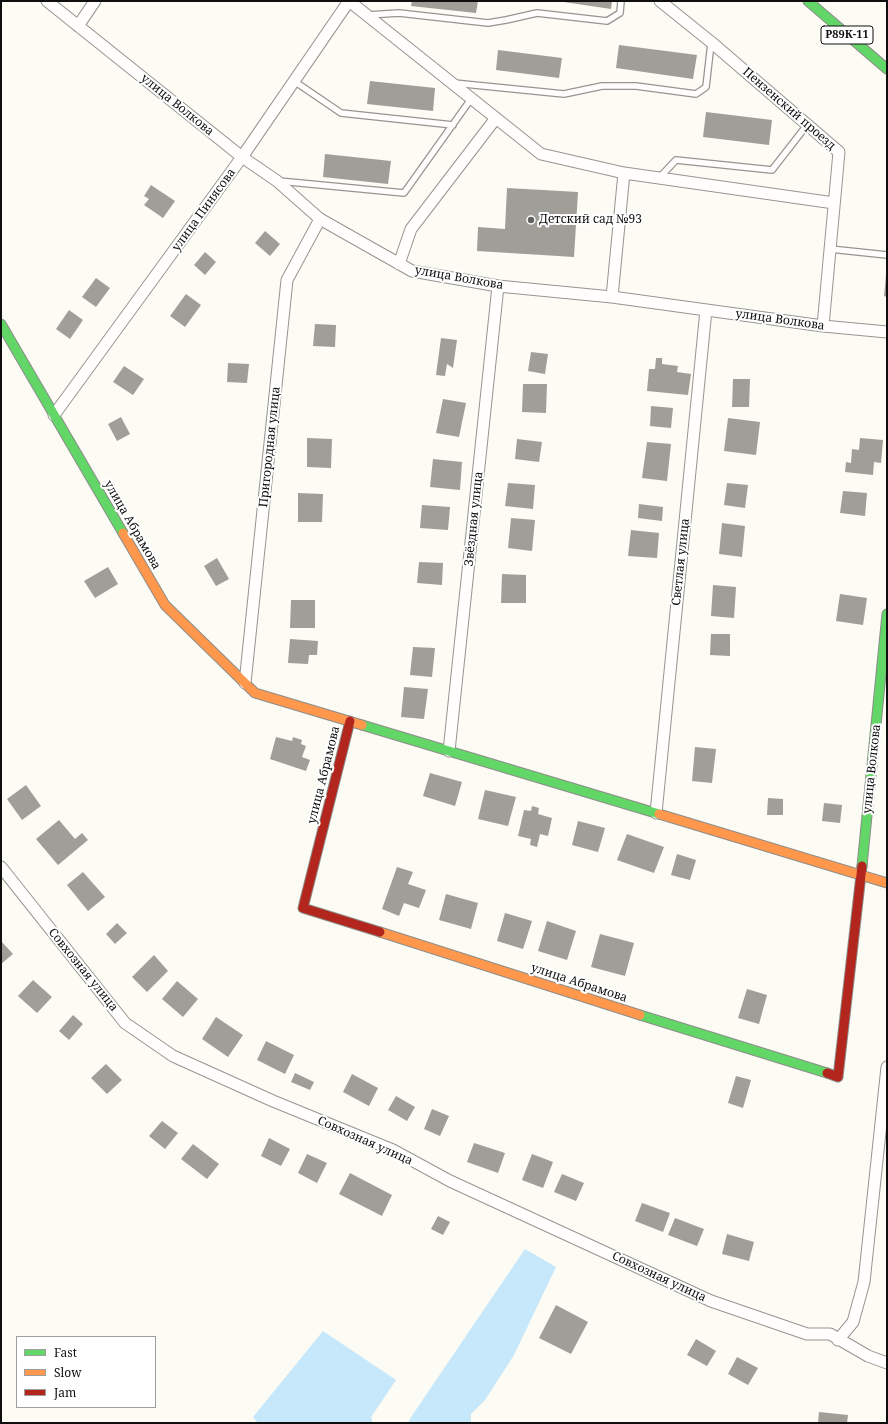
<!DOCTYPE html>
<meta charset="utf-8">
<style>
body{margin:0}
#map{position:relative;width:888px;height:1424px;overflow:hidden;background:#fcfbf4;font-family:"Noto Serif",serif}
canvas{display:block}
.frame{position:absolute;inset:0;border:2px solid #0f0f0f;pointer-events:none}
.legend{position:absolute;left:16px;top:1336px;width:140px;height:72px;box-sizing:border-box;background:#fff;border:1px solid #9f9f9f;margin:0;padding:5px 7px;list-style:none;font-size:12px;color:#0f0f0f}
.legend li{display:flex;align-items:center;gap:8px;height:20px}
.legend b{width:20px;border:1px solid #9f9f9f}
</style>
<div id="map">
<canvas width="888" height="1424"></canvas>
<div class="frame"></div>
<ul class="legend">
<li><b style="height:5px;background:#63d668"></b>Fast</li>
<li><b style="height:5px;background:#ff974d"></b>Slow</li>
<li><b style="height:5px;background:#b3261e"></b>Jam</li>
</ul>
</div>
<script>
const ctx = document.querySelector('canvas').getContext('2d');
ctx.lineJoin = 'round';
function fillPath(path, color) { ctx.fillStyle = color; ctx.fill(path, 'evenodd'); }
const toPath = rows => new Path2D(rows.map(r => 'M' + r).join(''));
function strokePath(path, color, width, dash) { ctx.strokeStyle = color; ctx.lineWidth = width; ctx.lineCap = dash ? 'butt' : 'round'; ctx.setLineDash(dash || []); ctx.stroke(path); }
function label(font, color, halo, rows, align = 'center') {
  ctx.font = font + ' "Noto Serif",serif'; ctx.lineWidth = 4; ctx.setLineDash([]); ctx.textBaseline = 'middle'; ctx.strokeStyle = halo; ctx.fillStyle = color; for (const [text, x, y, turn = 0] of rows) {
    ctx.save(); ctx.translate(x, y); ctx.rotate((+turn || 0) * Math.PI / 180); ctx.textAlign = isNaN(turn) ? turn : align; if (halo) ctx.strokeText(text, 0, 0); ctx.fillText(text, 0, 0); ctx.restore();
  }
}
fillPath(toPath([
 [525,1249,556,1267,514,1355,485,1400,471,1414,471,1423,408,1423,411,1417],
 [323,1331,396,1380,371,1417,373,1423,258,1423,253,1417]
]), '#c7e7fa');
fillPath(toPath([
 [412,1,478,1,476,13,411,6],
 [557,1,612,1,611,9],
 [619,45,697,55,693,79,616,68],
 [498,50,562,58,559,78,496,70],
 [370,81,435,88,433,111,367,104],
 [706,112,772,120,769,145,703,137],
 [325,154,391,161,388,184,323,177],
 [151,185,175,201,163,218,144,205,149,199,144,196],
 [507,188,578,192,574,257,477,251,478,227,505,229],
 [265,231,280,244,270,256,255,243],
 [205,252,216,262,205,275,194,265],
 [886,275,887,275,887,297,884,296],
 [96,278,110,288,96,307,82,297],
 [186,294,201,305,185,327,170,316],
 [69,310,83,320,70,339,56,329],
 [315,324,336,325,335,347,313,346],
 [441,338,457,340,453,368,447,364,445,376,436,375],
 [531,352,548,354,545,374,528,371],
 [656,358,662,358,662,364,678,366,677,372,691,374,688,395,647,391,649,369,655,369],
 [228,363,249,364,247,383,227,382],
 [124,366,144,379,133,395,113,382],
 [733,379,750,379,749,407,732,407],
 [523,384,547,384,546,413,522,412],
 [443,399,466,403,459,437,436,433],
 [651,406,673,408,671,428,650,426],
 [121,417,130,434,117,441,108,424],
 [728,418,760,422,756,455,724,451],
 [307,438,332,439,331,468,307,467],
 [860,438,883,440,881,463,874,462,873,475,845,472,846,462,851,463,852,449,859,450],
 [517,439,542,442,539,462,515,459],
 [647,442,671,444,667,481,642,478],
 [433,459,462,462,460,490,430,487],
 [508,483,535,485,533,509,505,506],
 [727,483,748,485,745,508,724,505],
 [843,491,867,493,865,516,840,513],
 [298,493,323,494,322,522,298,522],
 [639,504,663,507,662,521,638,518],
 [422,505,450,507,448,530,420,528],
 [511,518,535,520,532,551,508,548],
 [722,523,745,526,742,557,719,554],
 [631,530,659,533,657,558,628,556],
 [217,558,229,579,216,586,204,566],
 [419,562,443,563,442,585,417,583],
 [108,567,118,584,95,598,84,581],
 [502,574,526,575,526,603,501,603],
 [713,585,736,587,734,618,711,616],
 [840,594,867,598,863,625,836,621],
 [291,600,315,600,315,628,290,628],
 [711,634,730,634,730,656,710,655],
 [290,639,318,641,317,655,309,655,308,664,288,663],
 [413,647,435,648,432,677,410,675],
 [404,687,428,689,424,719,401,717],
 [276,737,292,741,293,737,302,740,301,744,306,746,302,757,310,760,306,771,270,759],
 [695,747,716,749,712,783,692,781],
 [430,773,462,782,455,806,423,796],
 [26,785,41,806,22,820,7,799],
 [485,790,516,797,508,826,478,819],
 [768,798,783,799,783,815,767,815],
 [824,803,842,805,840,823,822,821],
 [532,806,539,808,538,814,552,818,548,836,540,834,537,847,530,845,531,839,518,836,524,810,531,811],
 [59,820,75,839,82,833,88,840,58,865,36,839],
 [578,821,605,828,598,852,572,845],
 [627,834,664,847,654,873,617,860],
 [677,854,696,860,690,880,671,875],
 [397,867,413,872,408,884,426,890,419,908,404,903,399,916,382,909],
 [83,872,105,897,88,911,67,885],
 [446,894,478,903,471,929,439,920],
 [505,913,532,921,523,949,497,941],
 [547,921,576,931,567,960,538,951],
 [117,923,127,933,115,944,106,934],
 [600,934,634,943,625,976,591,967],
 [1,941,13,954,1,964],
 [154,955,168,971,147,992,132,977],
 [33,980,52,997,37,1013,18,996],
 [177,981,198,999,183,1017,162,999],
 [747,989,767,995,759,1024,738,1018],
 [73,1015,83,1024,69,1040,59,1031],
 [216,1017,243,1035,228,1057,202,1039],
 [266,1041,294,1055,285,1074,257,1060],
 [106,1064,122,1080,107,1094,91,1078],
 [295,1073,314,1082,310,1090,291,1082],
 [352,1074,378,1088,369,1106,343,1092],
 [736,1076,751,1080,743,1108,728,1103],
 [396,1096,415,1107,407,1121,388,1110],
 [432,1109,449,1116,440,1136,424,1129],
 [162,1121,178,1133,165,1149,149,1136],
 [269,1138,290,1149,281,1166,261,1156],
 [474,1143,505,1153,498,1173,467,1162],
 [193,1144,219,1164,207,1179,181,1159],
 [307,1154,327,1163,317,1183,298,1173],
 [532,1154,553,1162,543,1188,522,1180],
 [350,1173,392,1195,382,1216,339,1194],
 [562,1174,584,1183,576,1201,554,1192],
 [642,1203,670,1213,663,1232,635,1221],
 [438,1216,450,1222,443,1235,431,1229],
 [675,1218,704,1229,697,1246,668,1235],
 [727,1234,754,1242,749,1261,722,1254],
 [556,1305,588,1322,571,1354,539,1338],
 [696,1339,716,1351,707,1366,687,1355],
 [737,1357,758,1368,748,1385,728,1374],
 [819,1412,848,1415,847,1423,818,1423]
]), '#a09e99');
const lane = toPath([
 [368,15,399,13,488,23,506,20,537,13,607,21,620,13,621,1],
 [294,81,341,113,453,125],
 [454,83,564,94,602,86,636,86,696,94,706,87,711,43],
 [660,177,676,160,772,170,807,125],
 [279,181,404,193,471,99],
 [830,249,887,255]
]);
const street = toPath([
 [47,1,242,157,277,181,320,219,412,271,498,286,612,297,823,326,887,332],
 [349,1,541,154,624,173,834,203],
 [660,1,711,42,839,152,823,326],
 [78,26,95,1],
 [399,264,411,229,496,118],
 [612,297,624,173],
 [54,415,242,157,349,1],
 [245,683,287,280,320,219],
 [449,751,498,286],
 [656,813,706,310],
 [1,867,125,1023,173,1056,273,1101,393,1150,450,1181,711,1301,807,1334,830,1334,868,1356,887,1363],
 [838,1340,853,1322,864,1282,887,1067]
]);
const fast = toPath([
 [808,1,887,69],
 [1,324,123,533],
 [362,725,659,814],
 [862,866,887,614],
 [640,1015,827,1073]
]);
const slow = toPath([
 [123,533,165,605,255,693,362,725],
 [659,814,887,883],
 [380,932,640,1015]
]);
const jam = toPath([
 [350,721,303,908,380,932],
 [827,1073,838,1077,862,866]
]);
strokePath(lane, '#969592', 8);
strokePath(street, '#969592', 13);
strokePath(fast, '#8c8c89', 11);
strokePath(slow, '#8c8c89', 11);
strokePath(jam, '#8c8c89', 11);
strokePath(lane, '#fffefd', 5.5);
strokePath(street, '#fffefd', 11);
strokePath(fast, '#63d668', 9);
strokePath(slow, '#ff974d', 9);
strokePath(jam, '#b3261e', 9);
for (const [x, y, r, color] of [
 [531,220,4,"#62625f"]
]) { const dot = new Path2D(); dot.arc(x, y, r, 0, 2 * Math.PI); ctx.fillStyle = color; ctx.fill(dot); strokePath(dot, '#fff', 1.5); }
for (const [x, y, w] of [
 [847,35,52]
]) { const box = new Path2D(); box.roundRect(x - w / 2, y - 9, w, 18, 3); ctx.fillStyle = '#fff'; ctx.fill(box); strokePath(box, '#0f0f0f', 1); }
label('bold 11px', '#0f0f0f', null, [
 ["Р89К-11",847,35]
]);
label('12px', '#0f0f0f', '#fff', [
 ["улица Волкова",177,105,39],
 ["Пензенский проезд",789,109,41],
 ["улица Пинясова",204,210,-54],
 ["улица Волкова",459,278,10],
 ["улица Волкова",780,320,8],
 ["Пригородная улица",270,447,-84],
 ["Звёздная улица",474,519,-84],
 ["улица Абрамова",132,525,60],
 ["Светлая улица",681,562,-84],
 ["улица Волкова",872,769,-84],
 ["улица Абрамова",324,775,-76],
 ["Совхозная улица",83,970,51],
 ["улица Абрамова",579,983,18],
 ["Совхозная улица",365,1141,24],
 ["Совхозная улица",659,1277,25]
]);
label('12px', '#0f0f0f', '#fff', [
 ["Детский сад №93",539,220]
], 'left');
</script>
